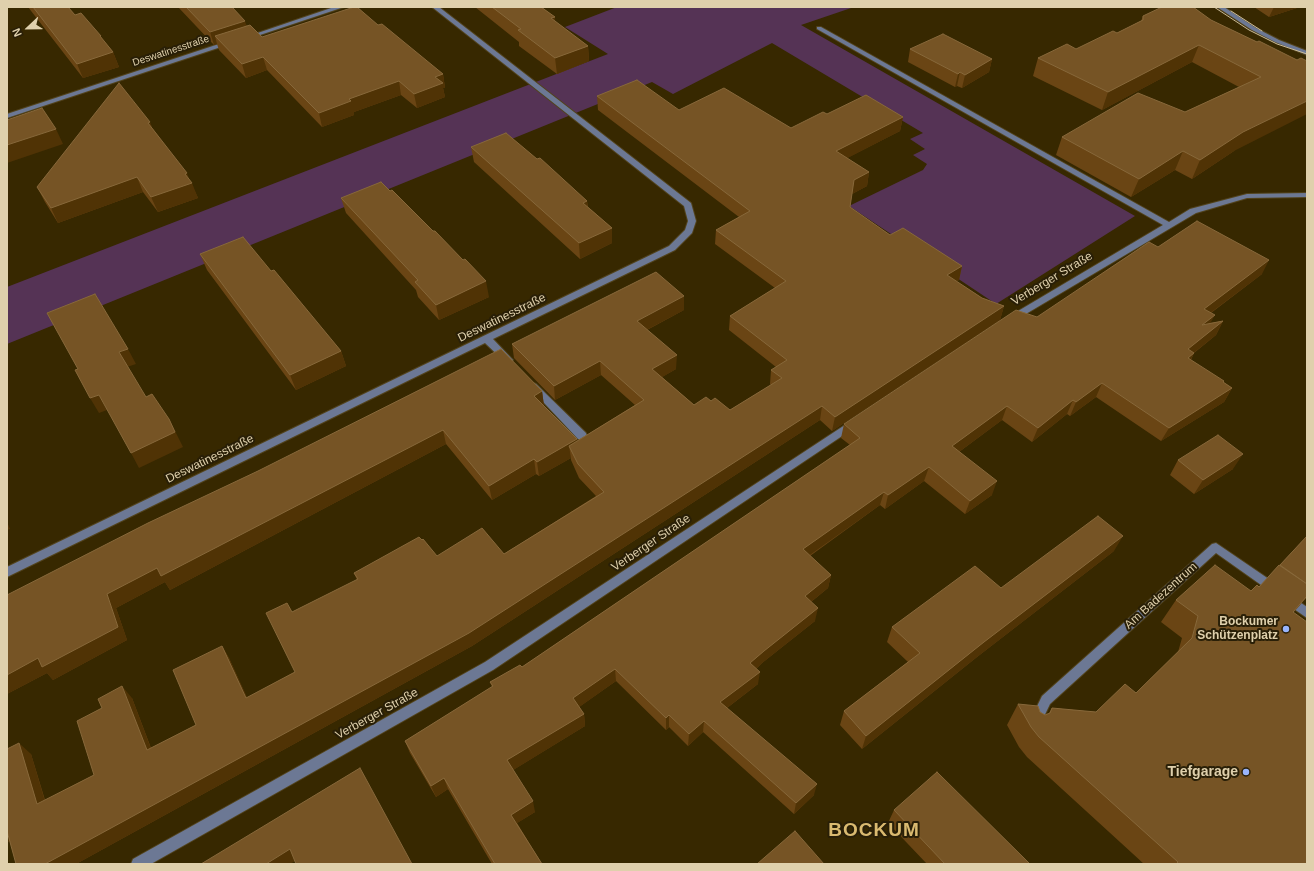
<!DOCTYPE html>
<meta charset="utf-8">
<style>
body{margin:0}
#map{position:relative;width:1314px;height:871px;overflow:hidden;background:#372800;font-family:Helvetica,sans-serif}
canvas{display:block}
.frame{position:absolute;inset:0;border:8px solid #dfd0ac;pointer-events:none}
.north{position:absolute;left:8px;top:8px;width:40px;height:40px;-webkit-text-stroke:3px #291f07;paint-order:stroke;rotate:248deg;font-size:11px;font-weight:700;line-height:16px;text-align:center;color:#dfd0ac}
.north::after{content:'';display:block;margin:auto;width:14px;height:18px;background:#dfd0ac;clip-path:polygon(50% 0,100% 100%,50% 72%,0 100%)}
</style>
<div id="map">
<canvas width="1314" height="871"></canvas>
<div class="frame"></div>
<div class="north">N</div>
</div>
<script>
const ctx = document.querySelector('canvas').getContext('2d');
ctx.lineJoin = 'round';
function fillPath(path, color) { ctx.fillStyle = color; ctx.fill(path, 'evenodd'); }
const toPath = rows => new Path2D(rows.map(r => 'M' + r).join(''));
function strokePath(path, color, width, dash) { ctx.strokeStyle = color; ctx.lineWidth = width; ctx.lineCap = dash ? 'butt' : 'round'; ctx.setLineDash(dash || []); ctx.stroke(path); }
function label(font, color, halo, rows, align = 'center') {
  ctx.font = font + ' Helvetica,sans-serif'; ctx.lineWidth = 4; ctx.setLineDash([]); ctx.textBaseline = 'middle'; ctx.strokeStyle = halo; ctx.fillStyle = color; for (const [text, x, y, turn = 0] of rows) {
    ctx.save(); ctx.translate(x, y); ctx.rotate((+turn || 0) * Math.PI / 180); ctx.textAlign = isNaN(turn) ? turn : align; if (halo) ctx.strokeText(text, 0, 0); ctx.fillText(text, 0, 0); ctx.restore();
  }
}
fillPath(toPath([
 [617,7,854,7,801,25,1135,216,996,304,849,206,923,170,927,164,913,155,925,149,910,139,923,133,772,43,673,94,652,82,7,344,7,287,608,54,565,27]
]), '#535');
const minor = toPath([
 [334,7,344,7,248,39,243,38,334,7],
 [432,7,439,7,691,203,696,221,692,233,675,250,493,339,511,358,513,360,511,362,505,362,485,343,7,577,7,567,669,246,685,230,688,221,684,206,432,7],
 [1217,7,1224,7,1256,28,1279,40,1307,51,1307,55,1275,42,1252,30,1217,7],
 [817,27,821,27,1169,222,1190,209,1247,194,1307,193,1307,197,1247,198,1196,213,1014,321,1008,321,1006,319,1008,317,1163,225,817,29,817,27],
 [231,40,234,42,233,43,7,118,7,114,231,40],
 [533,383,536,384,586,433,587,436,586,439,578,439,530,388,528,386,530,384,533,383],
 [854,419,857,420,859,423,857,426,493,670,151,864,131,864,133,859,485,662,854,419],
 [1216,543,1279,586,1281,589,1279,592,1275,594,1271,592,1216,553,1050,704,1039,727,1035,729,1031,727,1029,723,1042,696,1212,544,1216,543],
 [1288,594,1307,607,1307,618,1284,602,1282,599,1284,596,1288,594]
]);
strokePath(minor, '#52431c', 2);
fillPath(minor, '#6c7894');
strokePath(toPath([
 [1214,7,1249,30,1277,44,1307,54],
 [1231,11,1262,31]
]), '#c9ba96', 1);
fillPath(toPath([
 [28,7,68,7,75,15,103,40,113,52,119,67,83,78],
 [178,7,232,7,247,26,262,37,378,25,443,74,445,88,443,88,445,97,417,108,401,95,354,112,354,115,322,127,267,70,246,78,219,50,217,44,214,45],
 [475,7,541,7,555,17,555,22,588,46,589,61,557,74,519,46,519,42],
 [1254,7,1300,7,1269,17],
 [1143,16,1211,20,1257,42,1297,60,1234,151,1192,179,1175,170,1131,197,1056,155,1062,137,1185,112,1239,87,1192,62,1102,110,1033,76,1038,58,1076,49,1117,33,1141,21],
 [910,49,992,59,989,72,962,88,957,86,955,87,908,62],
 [597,96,679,110,791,128,827,114,903,117,900,131,847,158,869,172,867,186,852,194,850,207,890,235,962,266,959,280,956,281,982,298,1004,306,1000,320,832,431,820,420,472,646,76,864,16,864,10,841,7,842,7,749,31,754,45,800,94,775,132,698,151,748,196,725,222,646,229,658,247,698,295,672,292,612,357,580,354,573,437,556,504,554,596,496,579,478,571,460,571,458,539,476,536,474,492,500,446,444,170,590,165,582,116,608,127,640,53,680,47,673,7,694,7,595,542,391,544,406,577,439,577,441,635,405,601,375,555,400,514,358,512,344,684,310,647,330,676,369,662,377,694,405,711,401,730,410,771,385,770,384,771,370,776,367,729,330,730,316,775,288,715,244,716,230,739,217,598,110],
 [153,129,189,179,198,198,158,212,143,192,58,223,45,202,37,187],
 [471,147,587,201,588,207,612,228,612,243,580,259,474,162],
 [341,198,489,297,439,320,418,297,416,290,346,213],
 [1158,247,1262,274,1211,313,1210,323,1223,321,1216,335,1194,353,1191,360,1232,388,1224,402,1161,441,1096,397,1070,416,1067,414,1032,442,1002,420,959,452,992,495,965,514,924,481,885,509,880,505,810,556,831,575,828,588,811,602,815,621,762,663,756,669,758,684,727,708,814,795,794,814,703,732,688,746,669,727,666,730,616,681,579,707,584,714,585,726,513,770,535,812,517,823,542,864,492,864,448,789,436,797,410,753,405,741,492,687,490,682,522,667,850,445,841,438,844,424,1037,317],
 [200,254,271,271,341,351,346,366,296,390,207,270],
 [1178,460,1233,469,1194,494,1170,475],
 [1307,536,1307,597,1294,612,1307,864,1144,864,1027,757,1019,747,1007,725,1018,704,1045,715,1049,713,1052,708,1096,712,1136,693,1178,652,1182,638,1161,622,1176,600,1251,591,1259,587,1280,565],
 [1114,551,977,657,862,749,840,725,844,711,908,662,887,642,892,627,1001,588],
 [894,810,1030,864,927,864,888,823]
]), '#6a4514');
fillPath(toPath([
 [1274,7,1300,7,1269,17],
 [555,17,556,32,551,18],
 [245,21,249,33,215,36,217,44,214,45,210,32],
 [1199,45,1192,62,1102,110,1108,92],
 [588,46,589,61,557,74,555,58],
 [113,52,119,67,83,78,77,64],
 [263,57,267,70,246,78,242,64],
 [992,59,989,72,962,88,965,75],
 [960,72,957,86,955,87,958,74],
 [443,74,445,88,443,88,445,97,417,108,414,94,435,77],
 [399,81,401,95,354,112,354,115,322,127,319,113,349,99],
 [1307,101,1307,114,1234,151,1192,179,1200,160,1243,132],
 [903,117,900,131,834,165,836,151],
 [150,122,156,137,148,123],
 [56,129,63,144,7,163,7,145],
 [1183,151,1175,170,1131,197,1139,179],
 [869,172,867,186,852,194,854,180],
 [187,173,191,184,192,183,198,198,158,212,151,197],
 [137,177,143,192,58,223,51,208],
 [587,201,588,216,583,203],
 [612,228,612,243,580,259,579,243],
 [1269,260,1262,274,1197,323,1204,309],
 [962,266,959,280,943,289,947,275],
 [486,281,489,297,439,320,436,305],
 [684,296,684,310,637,335,637,321],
 [1004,306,1000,320,832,431,835,417],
 [1215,315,1207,329,1202,325],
 [1223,321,1216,335,1181,363,1188,349],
 [128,349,136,364,127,367,119,352],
 [341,351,346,366,296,390,290,375],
 [1194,353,1187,367,1188,358],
 [677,355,676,369,652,383,652,369],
 [600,361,601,375,555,400,554,386],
 [1102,383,1096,397,1070,416,1076,402],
 [1232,388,1224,402,1161,441,1169,428],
 [542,391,544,406,534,396],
 [99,395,107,410,99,413,90,398],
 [1073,400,1067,414,1032,442,1038,428],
 [822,406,820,420,472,646,76,864,45,864],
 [1007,406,1002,420,948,460,952,446],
 [169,419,183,447,139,468,131,453],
 [443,430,446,444,170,590,165,582,116,608,127,640,53,680,47,673,7,694,7,675,107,594,157,568],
 [577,439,578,454,569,446,571,458,539,476,537,462],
 [1243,454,1233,469,1194,494,1203,480],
 [534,459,536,474,492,500,489,486],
 [929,467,924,481,885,509,888,495],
 [997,481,992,495,965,514,970,501],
 [884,492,880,505,800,562,803,549],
 [7,522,10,529,7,530],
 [1123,536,1114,551,977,657,862,749,866,736,984,642],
 [831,575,828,588,802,609,805,596],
 [818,608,815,621,762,663,749,676,750,663,764,651],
 [222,646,229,658,253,710,246,698],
 [615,669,616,681,575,710,573,698],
 [760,672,758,684,719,714,720,702],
 [122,686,132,698,156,762,147,750],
 [584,714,585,726,510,772,507,760],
 [669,715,669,727,666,730,666,718],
 [704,721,703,732,688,746,689,734],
 [19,743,31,754,49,815,37,804],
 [444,778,448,789,436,797,431,786],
 [817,784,814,795,794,814,796,803],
 [533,801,535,812,514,825,511,815],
 [7,827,18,836,7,842],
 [290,849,297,860,290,864,266,864]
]), '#503305');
const building = toPath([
 [33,7,68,7,75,15,81,13,101,36,100,36,113,52,77,64,33,7],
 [186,7,232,7,245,21,210,32,186,7],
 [354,7,357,7,378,25,382,24,443,74,435,77,443,83,414,94,399,81,349,99,351,101,319,113,263,57,242,64,215,36,250,25,262,37,354,7],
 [492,7,541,7,555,17,551,18,588,46,555,58,518,30,521,29,492,7],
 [1162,7,1193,7,1211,20,1257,42,1259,41,1297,60,1301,58,1307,61,1307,101,1243,132,1200,160,1183,151,1139,179,1062,137,1138,93,1185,112,1261,77,1199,45,1108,92,1038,58,1067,44,1076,49,1113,31,1117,33,1143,20,1143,16,1162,7],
 [943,34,992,59,965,75,960,72,958,74,910,49,943,34],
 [637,80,679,110,724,88,791,128,823,112,827,114,866,95,903,117,836,151,869,172,854,180,850,207,890,235,903,228,962,266,947,275,982,298,1004,306,835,417,822,406,469,633,45,864,16,864,7,831,7,749,19,743,37,804,94,775,77,721,102,708,98,699,122,686,147,750,196,725,173,670,222,646,246,698,295,672,266,613,287,603,292,612,358,579,354,573,419,537,422,540,423,539,437,556,482,528,504,554,604,492,578,464,569,446,644,400,600,361,554,386,512,344,656,272,684,296,637,321,677,355,652,369,694,405,706,397,711,401,715,398,730,410,782,378,771,370,787,360,730,316,786,281,716,230,750,211,597,96,637,80],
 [119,83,150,122,148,123,187,173,185,174,192,183,151,197,137,177,51,208,37,187,119,83],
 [42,108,56,129,7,145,7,120,42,108],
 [506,133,537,159,540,158,587,201,583,203,612,228,579,243,471,147,506,133],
 [381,182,390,191,392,190,433,231,435,231,463,260,465,259,486,281,436,305,415,282,418,280,341,198,381,182],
 [1197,221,1269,260,1204,309,1215,315,1202,325,1223,321,1188,349,1194,353,1188,358,1224,381,1223,382,1232,388,1169,428,1102,383,1076,402,1073,400,1038,428,1007,406,952,446,997,481,970,501,929,467,888,495,884,492,803,549,831,575,805,596,818,608,764,651,750,663,760,672,720,702,817,784,796,803,704,721,689,734,669,715,666,718,615,669,573,698,584,714,507,760,533,801,511,815,542,864,495,864,444,778,431,786,405,741,493,686,490,682,520,665,522,667,860,438,844,424,1016,310,1037,317,1149,242,1158,247,1197,221],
 [243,237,271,271,274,270,341,351,290,375,200,254,243,237],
 [95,294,128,349,119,352,146,397,152,394,169,419,175,432,131,453,99,395,90,398,75,370,78,369,47,313,95,294],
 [501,349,542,391,534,396,577,439,537,462,534,459,489,486,443,430,161,576,157,568,107,594,118,627,42,667,38,658,7,675,7,595,148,523,258,471,501,349],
 [1218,435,1243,454,1203,480,1178,460,1218,435],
 [1098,516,1123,536,984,642,866,736,844,711,920,653,892,627,975,566,1001,588,1098,516],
 [1307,536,1307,584,1280,565,1307,536],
 [1215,565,1251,591,1257,585,1259,587,1279,565,1307,584,1307,596,1293,612,1307,622,1307,864,1176,864,1178,862,1039,737,1031,727,1018,704,1038,706,1040,712,1045,715,1050,713,1052,708,1096,712,1125,684,1136,693,1192,638,1198,616,1176,600,1215,565],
 [360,768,412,864,296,864,290,849,266,864,201,864,360,768],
 [937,772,1030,864,945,864,894,810,937,772],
 [795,831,824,864,757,864,795,831]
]);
fillPath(building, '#765425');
strokePath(building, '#87683a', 1);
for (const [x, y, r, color] of [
 [1286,629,4,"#99b5fd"],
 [1246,772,4,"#99b5fd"]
]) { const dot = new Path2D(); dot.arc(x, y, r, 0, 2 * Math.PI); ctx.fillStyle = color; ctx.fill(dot); strokePath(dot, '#291f07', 1.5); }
label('10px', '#dfd0ac', '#291f07', [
 ["Deswatinesstraße",171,51,-18]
]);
label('12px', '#dfd0ac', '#291f07', [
 ["Verberger Straße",1052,279,-31],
 ["Deswatinesstraße",502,318,-26],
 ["Deswatinesstraße",210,459,-26],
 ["Verberger Straße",651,543,-34],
 ["Am Badezentrum",1161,596,-42],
 ["Verberger Straße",377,714,-29]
]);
label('bold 12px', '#dfd0ac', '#291f07', [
 ["Bockumer",1278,622],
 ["Schützenplatz",1278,636]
], 'right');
label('bold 14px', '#dfd0ac', '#291f07', [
 ["Tiefgarage",1238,772]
], 'right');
ctx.letterSpacing = '1px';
label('bold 19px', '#daba70', '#291f07', [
 ["BOCKUM",874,831]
]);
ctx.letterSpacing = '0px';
</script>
